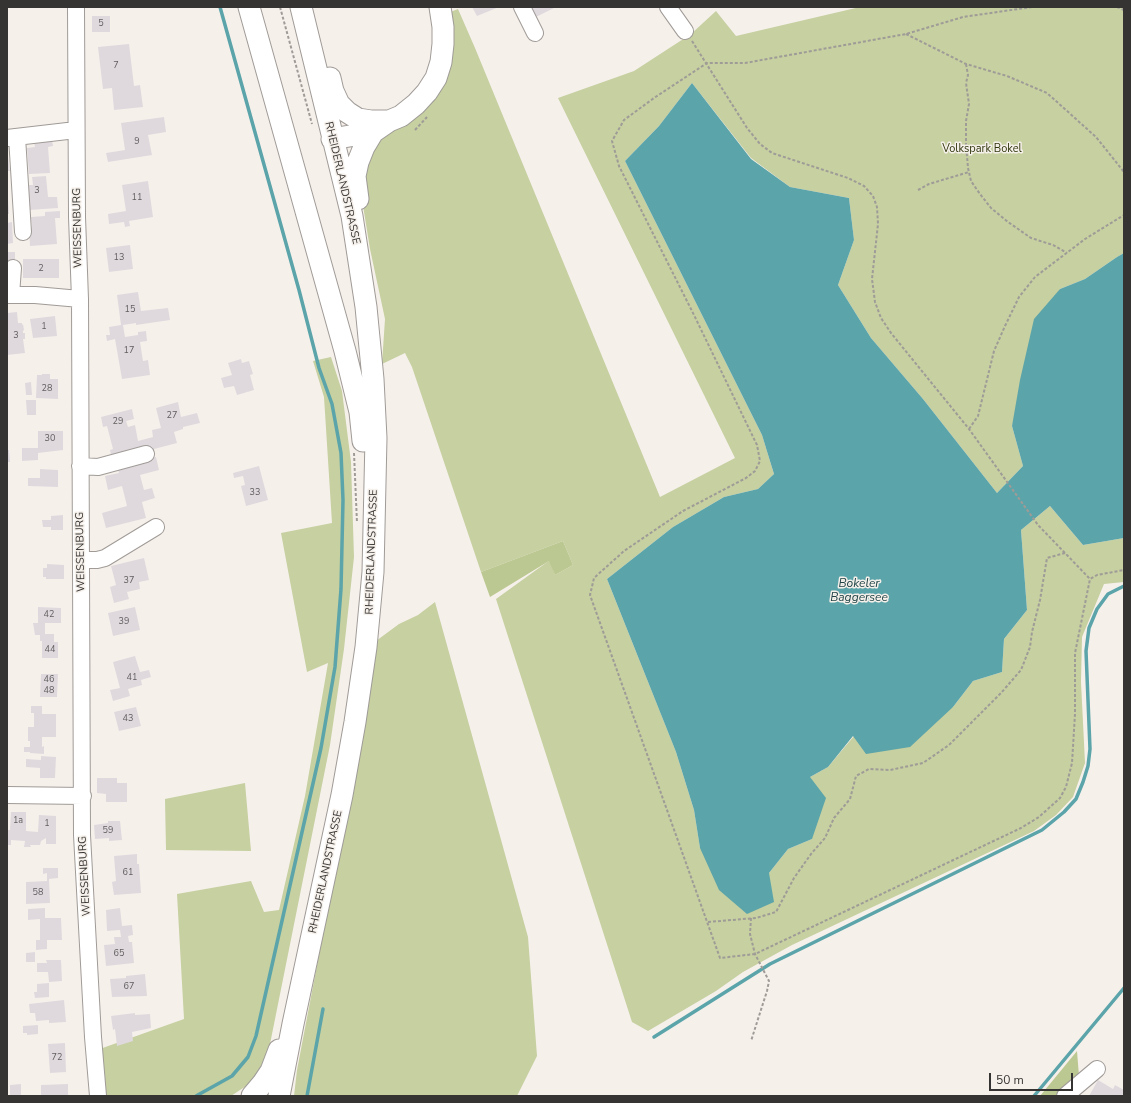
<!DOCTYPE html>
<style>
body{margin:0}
#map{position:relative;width:1131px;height:1103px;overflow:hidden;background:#f6f0eb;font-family:"Nunito Sans",sans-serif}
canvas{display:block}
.frame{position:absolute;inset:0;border:8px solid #363432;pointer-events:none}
.scale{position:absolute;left:989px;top:1073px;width:84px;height:18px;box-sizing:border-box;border:2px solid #363432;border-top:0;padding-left:5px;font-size:12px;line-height:14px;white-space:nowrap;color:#363432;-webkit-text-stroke:3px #f6f0eb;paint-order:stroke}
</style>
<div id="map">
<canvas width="1131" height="1103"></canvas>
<div class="frame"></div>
<div class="scale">50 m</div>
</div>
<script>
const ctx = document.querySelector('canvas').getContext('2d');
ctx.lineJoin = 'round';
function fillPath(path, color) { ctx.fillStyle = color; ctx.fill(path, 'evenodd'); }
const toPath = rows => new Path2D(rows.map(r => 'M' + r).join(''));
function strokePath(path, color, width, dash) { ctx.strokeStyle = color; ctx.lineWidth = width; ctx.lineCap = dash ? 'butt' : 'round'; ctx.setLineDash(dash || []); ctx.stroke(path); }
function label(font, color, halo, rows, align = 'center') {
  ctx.font = font + ' "Nunito Sans",sans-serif'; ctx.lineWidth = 3; ctx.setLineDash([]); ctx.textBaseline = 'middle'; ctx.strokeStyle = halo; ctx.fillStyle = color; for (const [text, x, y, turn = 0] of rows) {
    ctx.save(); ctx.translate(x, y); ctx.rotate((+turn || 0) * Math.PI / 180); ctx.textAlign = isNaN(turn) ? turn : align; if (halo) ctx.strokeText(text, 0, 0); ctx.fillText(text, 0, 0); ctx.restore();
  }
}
fillPath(toPath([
 [860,7,1124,7,1124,253,1117,257,1085,279,1060,289,1012,426,1023,466,997,493,923,399,871,338,838,285,854,240,849,198,790,187,751,158,692,83,659,126,625,161,762,435,774,474,758,489,724,497,673,527,607,579,676,752,694,810,700,848,769,873,788,849,812,839,810,777,828,767,854,736,953,707,973,681,1002,672,1004,639,1027,610,1021,530,1050,506,1083,545,1124,538,1124,582,1104,584,1082,637,1081,682,1085,763,1073,797,1056,815,1034,831,792,945,743,972,716,991,648,1031,632,1022,496,599,550,560,555,575,573,565,563,541,481,572,412,367,405,353,382,364,385,319,370,249,360,187,376,141,419,110,448,13,458,9,475,48,660,497,735,458,558,98,634,71,691,34,716,11,736,36],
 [331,357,342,391,351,462,354,557,344,649,330,745,270,1044,264,1060,256,1075,246,1086,231,1096,101,1096,97,1050,184,1019,177,894,251,881,264,912,279,910,305,796,328,663,307,672,281,533,332,523,324,397,313,361],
 [435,602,528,937,537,1056,517,1096,294,1096,297,1070,362,730,376,641,399,624,418,615],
 [245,783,251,851,166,850,165,799]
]), '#c6d0a1');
fillPath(toPath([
 [563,541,573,565,555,575,549,561,490,597,481,572],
 [1077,1051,1079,1076,1055,1096,1040,1096]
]), '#bcc891');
fillPath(toPath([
 [692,83,751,159,790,187,849,198,854,240,838,285,871,338,923,399,997,493,1023,466,1012,426,1020,380,1034,319,1060,289,1085,279,1117,257,1124,253,1124,538,1083,545,1050,506,1021,530,1027,610,1004,639,1002,672,973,681,953,707,910,747,866,754,853,736,828,767,810,777,826,798,812,839,788,849,769,873,774,902,747,914,719,890,700,848,694,810,676,752,607,579,673,527,724,497,758,489,774,474,762,435,625,161,659,126]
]), '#5ba4aa');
strokePath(toPath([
 [654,1037,770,964,1042,830,1064,812,1076,799,1083,782,1088,766,1090,749,1086,651,1089,628,1097,609,1108,594,1124,586],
 [196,1096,232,1076,248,1057,256,1036,321,748,335,667,341,589,343,500,341,453,332,404,319,368,299,290,220,7],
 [307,1096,323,1009],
 [1034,1096,1124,988]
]), '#5ba4aa', 3.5);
fillPath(toPath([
 [472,7,499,7,477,16],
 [528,7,556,7,534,18],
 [92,16,110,16,110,32,92,32],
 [129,44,134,86,140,85,143,107,114,110,112,88,103,89,98,47],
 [164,117,166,132,148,135,152,155,108,162,106,153,125,150,121,123],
 [52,140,53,146,48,147,50,173,29,174,27,148,35,147,34,142],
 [7,157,8,157,10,171,7,171],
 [46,176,48,197,57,197,58,208,29,210,27,185,33,185,32,177],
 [148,181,153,217,129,221,130,226,125,227,124,222,109,224,108,214,126,211,122,185],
 [7,199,8,199,9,214,7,214],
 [60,211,60,218,55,218,57,244,30,246,29,228,32,228,31,217,45,216,45,212],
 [12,222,13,243,7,244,7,223],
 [130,245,133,269,109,272,106,248],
 [7,252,15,252,15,263,7,263],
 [23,259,59,259,59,278,23,278],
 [138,292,141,311,168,308,170,320,136,325,136,323,123,325,125,337,138,335,138,332,146,331,147,341,140,342,143,361,148,360,150,375,122,379,115,339,107,341,106,335,110,335,109,327,121,325,117,295],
 [17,312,18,323,22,323,22,325,23,324,24,330,23,331,23,333,25,333,25,339,23,339,25,353,7,355,7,313],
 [55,316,57,336,33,338,30,319],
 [241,359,242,363,249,361,253,374,250,375,254,390,237,395,234,386,224,388,221,378,232,375,228,363],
 [42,374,50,374,50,379,58,379,58,399,36,398,37,375,42,375],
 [31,382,32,395,26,395,25,383],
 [26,400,36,400,36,415,27,415],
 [178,402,181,417,197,413,200,423,183,427,183,429,174,432,177,443,112,460,110,450,113,449,107,426,103,427,101,417,132,409,134,419,126,421,128,427,135,425,138,441,153,437,152,430,161,428,156,408],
 [38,431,63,431,63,450,38,453,38,460,22,461,22,448,38,448],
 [7,450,9,450,10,462,7,462],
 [156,457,159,470,140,475,144,490,152,488,155,498,142,502,146,518,106,528,102,513,127,506,122,486,108,490,105,476,119,473,117,467],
 [259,466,268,500,246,506,241,486,245,485,243,476,234,478,233,473],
 [40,469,58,470,58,487,28,486,28,478,40,478],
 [63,515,63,530,51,530,51,527,43,527,42,520,51,520,51,516],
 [144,558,149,580,139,582,140,589,127,592,129,599,114,603,110,587,116,585,111,566],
 [47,564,64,565,64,579,46,579,46,577,43,577,43,568,47,568],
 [38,607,61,608,61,623,45,623,45,634,54,634,54,642,58,642,58,658,42,658,42,641,40,641,40,635,35,635,33,623,38,623],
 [135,607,140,630,113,636,108,613],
 [135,656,140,672,149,670,151,677,141,680,142,685,128,689,130,696,113,701,110,690,120,688,113,662],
 [41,674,58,674,57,697,40,697],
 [31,706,42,706,42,714,56,714,56,737,42,737,42,747,44,746,44,754,30,753,30,752,24,752,24,747,30,747,30,741,28,741,28,727,34,727,34,713,31,713],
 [136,707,141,726,119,731,114,712],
 [41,756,56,757,55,778,40,778,40,768,26,767,26,759,41,760],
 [97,778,117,778,117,783,127,783,127,802,106,802,106,794,97,793],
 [11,812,26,812,26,831,38,832,39,815,56,816,56,844,46,844,46,838,41,841,40,845,30,845,31,847,24,847,25,841,11,840,11,845,7,845,7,830,10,830],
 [108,821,120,821,122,840,109,841,109,838,95,839,94,825,108,823],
 [137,854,137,864,139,864,141,893,114,895,112,882,116,881,114,856],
 [43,868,58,868,58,878,49,879,50,903,26,904,26,882,47,881,47,873,43,874],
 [45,908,45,918,61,918,62,940,47,940,47,949,36,950,36,940,40,940,40,919,28,920,28,909],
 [120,908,122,926,132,925,133,935,128,936,129,942,132,942,134,963,106,966,104,945,115,944,114,937,121,937,120,930,107,931,106,910],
 [35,952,35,962,26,962,26,953],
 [46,960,61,960,62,981,49,982,48,972,37,972,37,963,47,963],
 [145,974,147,996,112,997,110,979,126,978,126,976],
 [49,983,49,997,35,998,34,992,37,992,37,984],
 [64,1000,66,1022,49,1023,49,1020,36,1021,35,1013,30,1013,29,1004],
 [135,1013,135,1015,150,1014,151,1028,132,1032,133,1041,117,1046,115,1029,113,1030,111,1016],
 [38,1025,38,1034,27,1035,27,1033,23,1033,23,1026],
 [65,1043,66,1072,50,1073,48,1044],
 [1098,1080,1113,1089,1115,1085,1124,1090,1124,1096,1089,1096],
 [21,1084,21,1096,10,1096,10,1085],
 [68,1084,68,1096,41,1096,41,1085]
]), '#dfd9de');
const minor = toPath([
 [76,7,77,217,80,299,82,835,93,1037,98,1096],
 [522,7,535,33],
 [668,7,685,31],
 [17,137,23,232],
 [7,138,76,130],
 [7,295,35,295,80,299],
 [11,295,13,268],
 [80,466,98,467,146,454],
 [81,560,97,560,105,558,156,527],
 [7,795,83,796],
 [1065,1096,1097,1069]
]);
const major = toPath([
 [249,7,345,351,360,412,363,441],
 [330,78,333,91,339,104,347,112,358,119,371,121,389,121],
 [332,139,373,132],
 [358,199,355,176,358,162,364,147,373,132,389,121,401,116,416,104,427,92,436,78,441,62,443,44,443,27,440,7],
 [252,1096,263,1083,271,1071,279,1050],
 [279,1096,293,1024,342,795,355,722,366,647,373,572,376,438,373,379,366,307,352,216,301,7]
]);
strokePath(minor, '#a09b97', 18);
strokePath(major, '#a09b97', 23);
strokePath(toPath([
 [280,7,312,124],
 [1032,7,963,17,906,34,745,63,707,63,654,98,624,120,612,141,619,166,694,315,757,445,760,461,755,471,746,478,683,511,624,551,594,578,590,595,720,958,755,954,1021,828,1039,817,1060,798,1066,787,1072,763,1075,714,1075,653,1090,579],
 [1117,7,1124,10],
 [906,34,966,64,1007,76,1047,93,1096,137,1124,172],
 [692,41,747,128,760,144,772,153,848,178,864,186,873,196,877,207,878,224,872,279,875,302,881,318,891,333,969,429,1038,525,1090,579,1097,575,1124,570],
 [966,64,968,75,966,83,969,104,966,121,966,144,968,168,971,181,980,194,991,208,1008,222,1031,238,1053,245,1067,253],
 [415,130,427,117],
 [918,190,929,184,969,172],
 [969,429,978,416,994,351,1005,326,1019,297,1035,277,1085,239,1124,215],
 [354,453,357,523],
 [751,918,750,934,755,954,769,981,767,991,751,1041],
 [708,922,756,918,776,912,794,878,811,854,825,838,834,818,850,799,856,776,869,769,890,770,923,763,949,745,1001,693,1021,670,1030,647,1032,632,1040,600,1047,558,1065,553]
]), '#9f9b97', 2, [3, 2]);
strokePath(minor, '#fff', 16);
strokePath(major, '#fff', 21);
label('9px', '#605d5d', null, [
 ["5",101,24],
 ["7",116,66],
 ["9",137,142],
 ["3",37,191],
 ["11",137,198],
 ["13",119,258],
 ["2",41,269],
 ["15",130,310],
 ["1",44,327],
 ["3",16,336],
 ["17",129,351],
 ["28",47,389],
 ["27",172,416],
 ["29",118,422],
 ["30",50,439],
 ["33",255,493],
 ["37",129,581],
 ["42",49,615],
 ["39",124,622],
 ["44",50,650],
 ["41",132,678],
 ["46",49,680],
 ["48",49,691],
 ["43",128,719],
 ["1a",18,821],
 ["1",47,824],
 ["59",108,831],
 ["61",128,873],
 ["58",38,893],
 ["65",119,954],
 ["67",129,987],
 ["72",57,1058]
]);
label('11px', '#2f360c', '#f6f0eb', [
 ["Volkspark Bokel",982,149]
]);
label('11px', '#363432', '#f6f0eb', [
 ["RHEIDERLANDSTRASSE",342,183,77],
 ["WEISSENBURG",78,228,-91],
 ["WEISSENBURG",81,552,-91],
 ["RHEIDERLANDSTRASSE",372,552,-88],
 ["RHEIDERLANDSTRASSE",326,872,-78],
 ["WEISSENBURG",85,876,-93]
]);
label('italic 12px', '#1f4346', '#f6f0eb', [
 ["Bokeler",859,584],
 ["Baggersee",859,598]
]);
</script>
